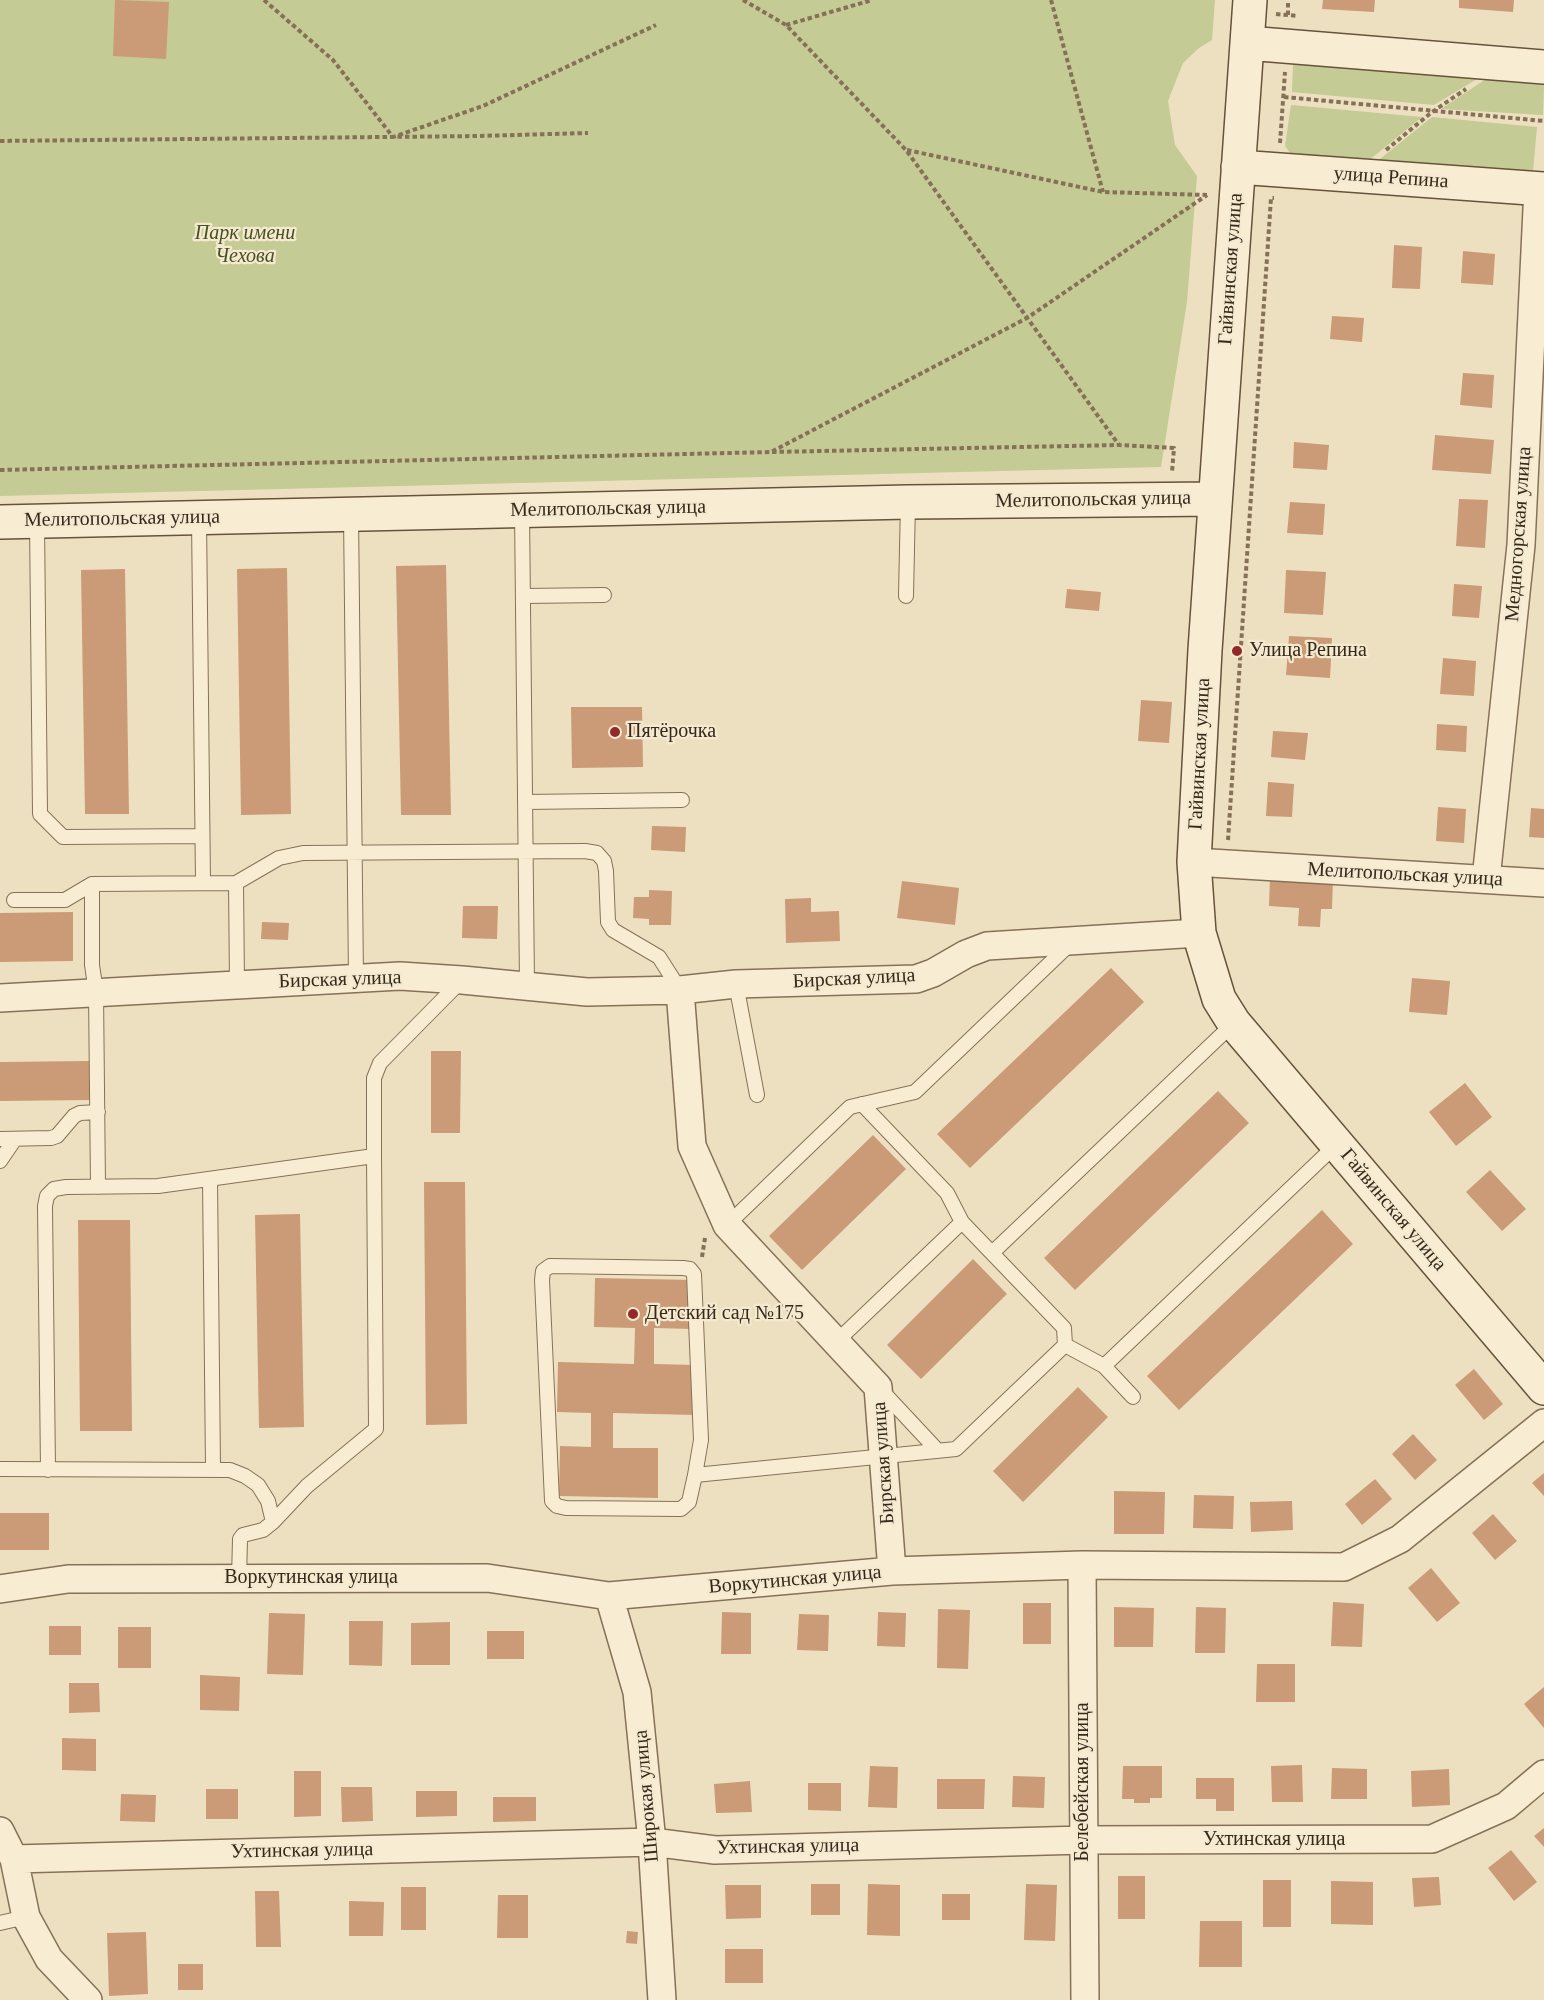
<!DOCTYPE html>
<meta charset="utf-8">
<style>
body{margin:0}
canvas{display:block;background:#ede0c0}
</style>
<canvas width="1544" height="2000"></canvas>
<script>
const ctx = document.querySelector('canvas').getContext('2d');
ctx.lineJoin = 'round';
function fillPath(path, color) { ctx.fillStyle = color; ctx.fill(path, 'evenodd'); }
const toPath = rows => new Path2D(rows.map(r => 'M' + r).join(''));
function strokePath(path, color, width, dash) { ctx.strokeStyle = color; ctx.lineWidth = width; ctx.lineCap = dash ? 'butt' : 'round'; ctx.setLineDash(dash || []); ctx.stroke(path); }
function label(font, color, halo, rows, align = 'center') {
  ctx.font = font + ' Georgia,serif'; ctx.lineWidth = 4.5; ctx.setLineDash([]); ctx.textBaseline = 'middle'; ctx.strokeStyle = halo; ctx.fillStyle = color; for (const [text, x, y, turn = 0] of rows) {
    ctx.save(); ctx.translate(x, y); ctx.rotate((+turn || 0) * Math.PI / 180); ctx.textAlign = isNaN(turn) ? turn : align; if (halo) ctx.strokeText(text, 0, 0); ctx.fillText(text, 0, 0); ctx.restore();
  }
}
fillPath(toPath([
 [0,0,1215,0,1212,40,1199,48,1183,63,1168,101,1175,145,1197,176,1187,302,1161,467,0,496],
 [1293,64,1401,72,1477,79,1434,105,1292,92],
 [1486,79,1544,85,1543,115,1441,109],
 [1291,105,1422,117,1368,161,1299,156,1290,153,1285,146],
 [1432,117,1537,127,1533,172,1375,163]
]), '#c4cb94');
fillPath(toPath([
 [115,0,169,2,166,59,113,56],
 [1323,0,1375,0,1374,12,1322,9],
 [1459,0,1514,0,1513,12,1459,8],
 [1394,245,1422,247,1420,289,1392,288],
 [1463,251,1495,254,1493,285,1461,283],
 [1332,316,1364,318,1362,342,1330,339],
 [1463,373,1494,375,1492,408,1460,405],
 [1435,435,1494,440,1491,474,1432,470],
 [1294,442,1329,445,1327,470,1293,468],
 [1459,499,1488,500,1485,548,1456,546],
 [1290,502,1325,504,1323,535,1287,533],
 [446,565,451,815,401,815,396,566],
 [287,568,291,814,241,815,237,569],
 [125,569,129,814,85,814,81,570],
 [1286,570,1326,572,1323,615,1284,613],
 [1454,584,1482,586,1479,618,1452,616],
 [1067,589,1101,592,1099,611,1065,608],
 [1289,636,1332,638,1330,678,1286,675],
 [1443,658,1476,661,1474,696,1440,694],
 [1141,700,1172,702,1169,743,1138,741],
 [571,707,642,707,643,767,572,768],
 [1437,724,1467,726,1466,752,1436,750],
 [1273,731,1308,733,1305,760,1271,757],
 [1268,782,1294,784,1292,817,1266,816],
 [1438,807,1466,809,1464,843,1436,841],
 [1531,808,1544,809,1544,838,1529,837],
 [652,826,686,827,685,852,651,850],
 [1270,877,1333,880,1332,909,1321,909,1320,927,1298,926,1299,908,1269,906],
 [902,881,959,888,955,925,897,918],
 [649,890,672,891,671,925,649,925,649,919,633,918,634,897,649,897],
 [811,898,811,912,839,911,840,941,786,943,785,899],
 [463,906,498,906,497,939,462,938],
 [73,912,73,961,0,962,0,913],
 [262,922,289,923,288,940,261,939],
 [1111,968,1144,1002,970,1168,937,1134],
 [1412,978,1450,981,1447,1015,1409,1012],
 [431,1051,461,1051,460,1133,431,1133],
 [90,1061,91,1100,0,1101,0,1062],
 [1465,1083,1492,1117,1456,1146,1429,1112],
 [1218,1091,1249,1123,1075,1290,1044,1258],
 [873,1135,906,1169,802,1270,769,1236],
 [1490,1170,1526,1209,1502,1231,1466,1192],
 [424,1182,465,1182,467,1424,426,1425],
 [1322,1210,1353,1244,1179,1410,1147,1376],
 [300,1214,304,1427,259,1428,255,1215],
 [78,1220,130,1220,132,1431,80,1431],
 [973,1259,1007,1294,921,1379,887,1345],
 [595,1278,693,1280,693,1329,654,1328,654,1364,696,1365,695,1415,613,1413,613,1448,658,1448,658,1498,559,1496,560,1446,591,1447,591,1413,557,1412,558,1362,634,1364,635,1328,594,1327],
 [1474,1369,1503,1404,1484,1420,1455,1385],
 [1078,1387,1108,1417,1023,1502,993,1471],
 [1413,1434,1437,1460,1415,1480,1392,1454],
 [1544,1473,1544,1496,1532,1483],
 [1375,1479,1392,1499,1362,1525,1345,1504],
 [1114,1491,1165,1492,1164,1534,1114,1534],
 [1194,1495,1234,1496,1233,1529,1193,1528],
 [1292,1501,1293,1530,1251,1532,1250,1502],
 [0,1513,49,1513,49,1550,0,1550],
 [1493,1514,1517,1541,1495,1560,1472,1533],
 [1431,1568,1460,1603,1437,1622,1408,1588],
 [1333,1602,1364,1604,1362,1647,1331,1646],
 [1023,1603,1051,1603,1051,1644,1023,1644],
 [1114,1607,1154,1608,1153,1647,1114,1647],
 [1196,1607,1226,1608,1225,1653,1195,1653],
 [938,1609,970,1610,968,1669,937,1668],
 [722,1612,751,1613,751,1654,721,1654],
 [878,1612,906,1613,905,1647,877,1646],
 [269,1613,305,1614,303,1675,267,1674],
 [799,1614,829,1615,828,1651,797,1650],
 [349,1621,383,1621,382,1666,349,1665],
 [450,1622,450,1665,411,1665,411,1623],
 [49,1626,81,1626,81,1655,49,1655],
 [118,1627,151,1627,151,1668,118,1668],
 [487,1631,524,1631,524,1659,487,1659],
 [1257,1664,1295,1664,1295,1702,1256,1702],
 [200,1675,240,1677,239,1711,200,1710],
 [69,1683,99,1683,100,1712,69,1713],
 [1544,1687,1544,1728,1524,1704],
 [62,1738,96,1739,96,1771,62,1770],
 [1302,1765,1303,1802,1272,1802,1271,1766],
 [870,1766,898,1767,897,1808,868,1807],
 [1123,1766,1162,1766,1162,1798,1150,1798,1150,1803,1134,1803,1134,1799,1122,1799],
 [1332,1768,1367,1769,1367,1799,1331,1799],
 [1449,1769,1450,1805,1412,1807,1411,1771],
 [294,1771,321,1771,321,1816,294,1817],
 [1013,1776,1045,1777,1044,1808,1012,1807],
 [1196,1778,1234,1778,1234,1811,1216,1811,1216,1799,1196,1799],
 [937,1779,985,1779,984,1809,937,1809],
 [750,1781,752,1812,716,1813,714,1784],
 [808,1783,841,1783,841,1811,808,1810],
 [341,1787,372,1787,373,1821,342,1822],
 [206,1789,238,1789,238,1819,206,1819],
 [416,1791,457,1791,457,1816,416,1817],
 [121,1794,156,1795,155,1822,120,1821],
 [493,1797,536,1797,536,1821,493,1822],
 [1544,1828,1544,1847,1534,1836],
 [1511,1850,1537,1882,1514,1901,1488,1868],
 [1118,1876,1145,1876,1145,1919,1118,1919],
 [1439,1877,1441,1905,1414,1907,1412,1878],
 [1263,1880,1291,1880,1291,1927,1263,1927],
 [1331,1881,1373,1882,1373,1925,1331,1924],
 [811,1884,840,1884,840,1915,811,1915],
 [868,1884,900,1885,900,1936,867,1935],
 [1026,1884,1057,1885,1055,1941,1024,1940],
 [725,1885,761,1885,761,1918,726,1919],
 [401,1887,426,1887,426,1930,401,1930],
 [255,1891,279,1891,281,1947,256,1947],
 [942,1894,970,1894,970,1920,942,1920],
 [498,1895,528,1895,528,1938,497,1938],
 [349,1901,384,1902,383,1936,349,1936],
 [1200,1921,1242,1921,1242,1967,1199,1967],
 [627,1931,638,1932,637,1944,626,1943],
 [146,1932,148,1994,109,1996,107,1933],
 [725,1949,763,1949,763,1983,725,1983],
 [178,1964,203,1964,203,1990,178,1990]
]), '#cb9a76');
const lane = toPath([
 [522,511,527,985],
 [351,514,356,978],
 [199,518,203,883],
 [37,521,40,814,63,837,202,836],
 [523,596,604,595],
 [906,596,908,502],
 [525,802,682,800],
 [236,883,279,858,303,853,585,851,597,853,604,861,606,871,608,922,613,930,659,957,680,990],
 [92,884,92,965,96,992,98,1187],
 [14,900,65,900,92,884,236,883,237,984],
 [736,984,757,1095],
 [862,1104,947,1193,962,1222,1064,1328,1065,1345],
 [0,1139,51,1138,57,1136,74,1116,80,1113,98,1112],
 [374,1156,374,1078,380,1063,461,981],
 [0,1161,15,1139],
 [210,1179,213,1468],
 [727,1225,850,1107,915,1092,1070,944],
 [992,1253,1234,1023],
 [836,1342,962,1222],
 [1104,1366,1133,1397],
 [882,1391,938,1451],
 [0,1469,230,1470,245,1476,258,1485,268,1501,273,1522],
 [48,1470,45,1206,47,1196,54,1189,66,1187,158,1186,374,1156,376,1429,307,1486,273,1522,263,1530,243,1535,240,1539,239,1579],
 [695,1475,689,1502,681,1509,566,1508,557,1506,552,1501,542,1280,543,1271,550,1266,683,1268,690,1269,694,1274,701,1440,695,1475,956,1449,1065,1345,1104,1366,1337,1144],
 [0,1923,26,1917]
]);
const street = toPath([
 [1194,862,1544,883],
 [1486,879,1521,545,1538,188],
 [680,990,736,984,916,979,933,973,966,954,987,946,1199,933],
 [0,998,400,976,462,980,587,992,680,990,692,1146,727,1225,878,1387,892,1571],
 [1082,1565,1085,2000],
 [0,1589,68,1579,487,1578,609,1596,892,1571,1082,1565,1344,1567,1400,1539,1544,1423],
 [609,1596,637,1692,652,1842,662,2000],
 [0,1831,14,1859,26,1917,49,1959,88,2000],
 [14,1859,652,1842,715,1850,1083,1840,1432,1839,1506,1806,1544,1774]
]);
const secondary = toPath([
 [1250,0,1205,650,1194,862,1199,933,1219,999,1234,1023,1544,1388],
 [1247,43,1544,67],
 [1238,167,1544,189],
 [0,522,908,502,1215,499]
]);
strokePath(lane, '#867158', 16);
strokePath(street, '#867158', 30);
strokePath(secondary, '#67523b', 36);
strokePath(toPath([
 [264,0,333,60,393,137,483,106,656,25],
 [743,0,786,25,906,150,1119,445,1174,448,1172,472],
 [1051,0,1103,192],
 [1276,14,1298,16],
 [1288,15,1288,0],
 [786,25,872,0],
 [1284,97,1544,121],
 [0,141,478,136,588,133],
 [1280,143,1285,72],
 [907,150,1103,192,1207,195],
 [1386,150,1432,112,1466,89],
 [772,452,1118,445],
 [0,470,771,452,1027,318,1207,195],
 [1228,840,1271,198,1274,198],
 [702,1257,705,1238]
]), '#867158', 4, [4.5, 3]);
strokePath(lane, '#f8edd2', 14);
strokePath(street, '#f8edd2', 27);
strokePath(secondary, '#f8edd2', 33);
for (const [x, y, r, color] of [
 [1237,651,6,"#942929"],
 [615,732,6,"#942929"],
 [633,1314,6,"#942929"]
]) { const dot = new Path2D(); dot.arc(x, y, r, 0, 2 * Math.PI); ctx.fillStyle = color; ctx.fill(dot); strokePath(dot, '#f5eacf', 2); }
label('20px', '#35291c', '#f5eacf', [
 ["улица Репина",1391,178,4],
 ["Гайвинская улица",1231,269,-86],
 ["Мелитопольская улица",1093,500,-1],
 ["Мелитопольская улица",608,509,-1],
 ["Мелитопольская улица",122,519,-1],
 ["Медногорская улица",1519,534,-86],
 ["Гайвинская улица",1200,754,-87],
 ["Мелитопольская улица",1405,875,3],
 ["Бирская улица",854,979,-3],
 ["Бирская улица",340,980,-2],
 ["Гайвинская улица",1393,1210,50],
 ["Бирская улица",884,1463,-94],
 ["Воркутинская улица",311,1578],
 ["Воркутинская улица",795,1580,-5],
 ["Белебейская улица",1083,1782,-90],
 ["Широкая улица",647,1796,-95],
 ["Ухтинская улица",1274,1840],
 ["Ухтинская улица",788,1847,-1],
 ["Ухтинская улица",302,1851,-1]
]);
label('italic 20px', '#455123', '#f5eacf', [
 ["Парк имени",245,234],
 ["Чехова",245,257]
]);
label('20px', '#35291c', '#f5eacf', [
 ["Улица Репина",1249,651],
 ["Пятёрочка",627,732],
 ["Детский сад №175",645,1314]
], 'left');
</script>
